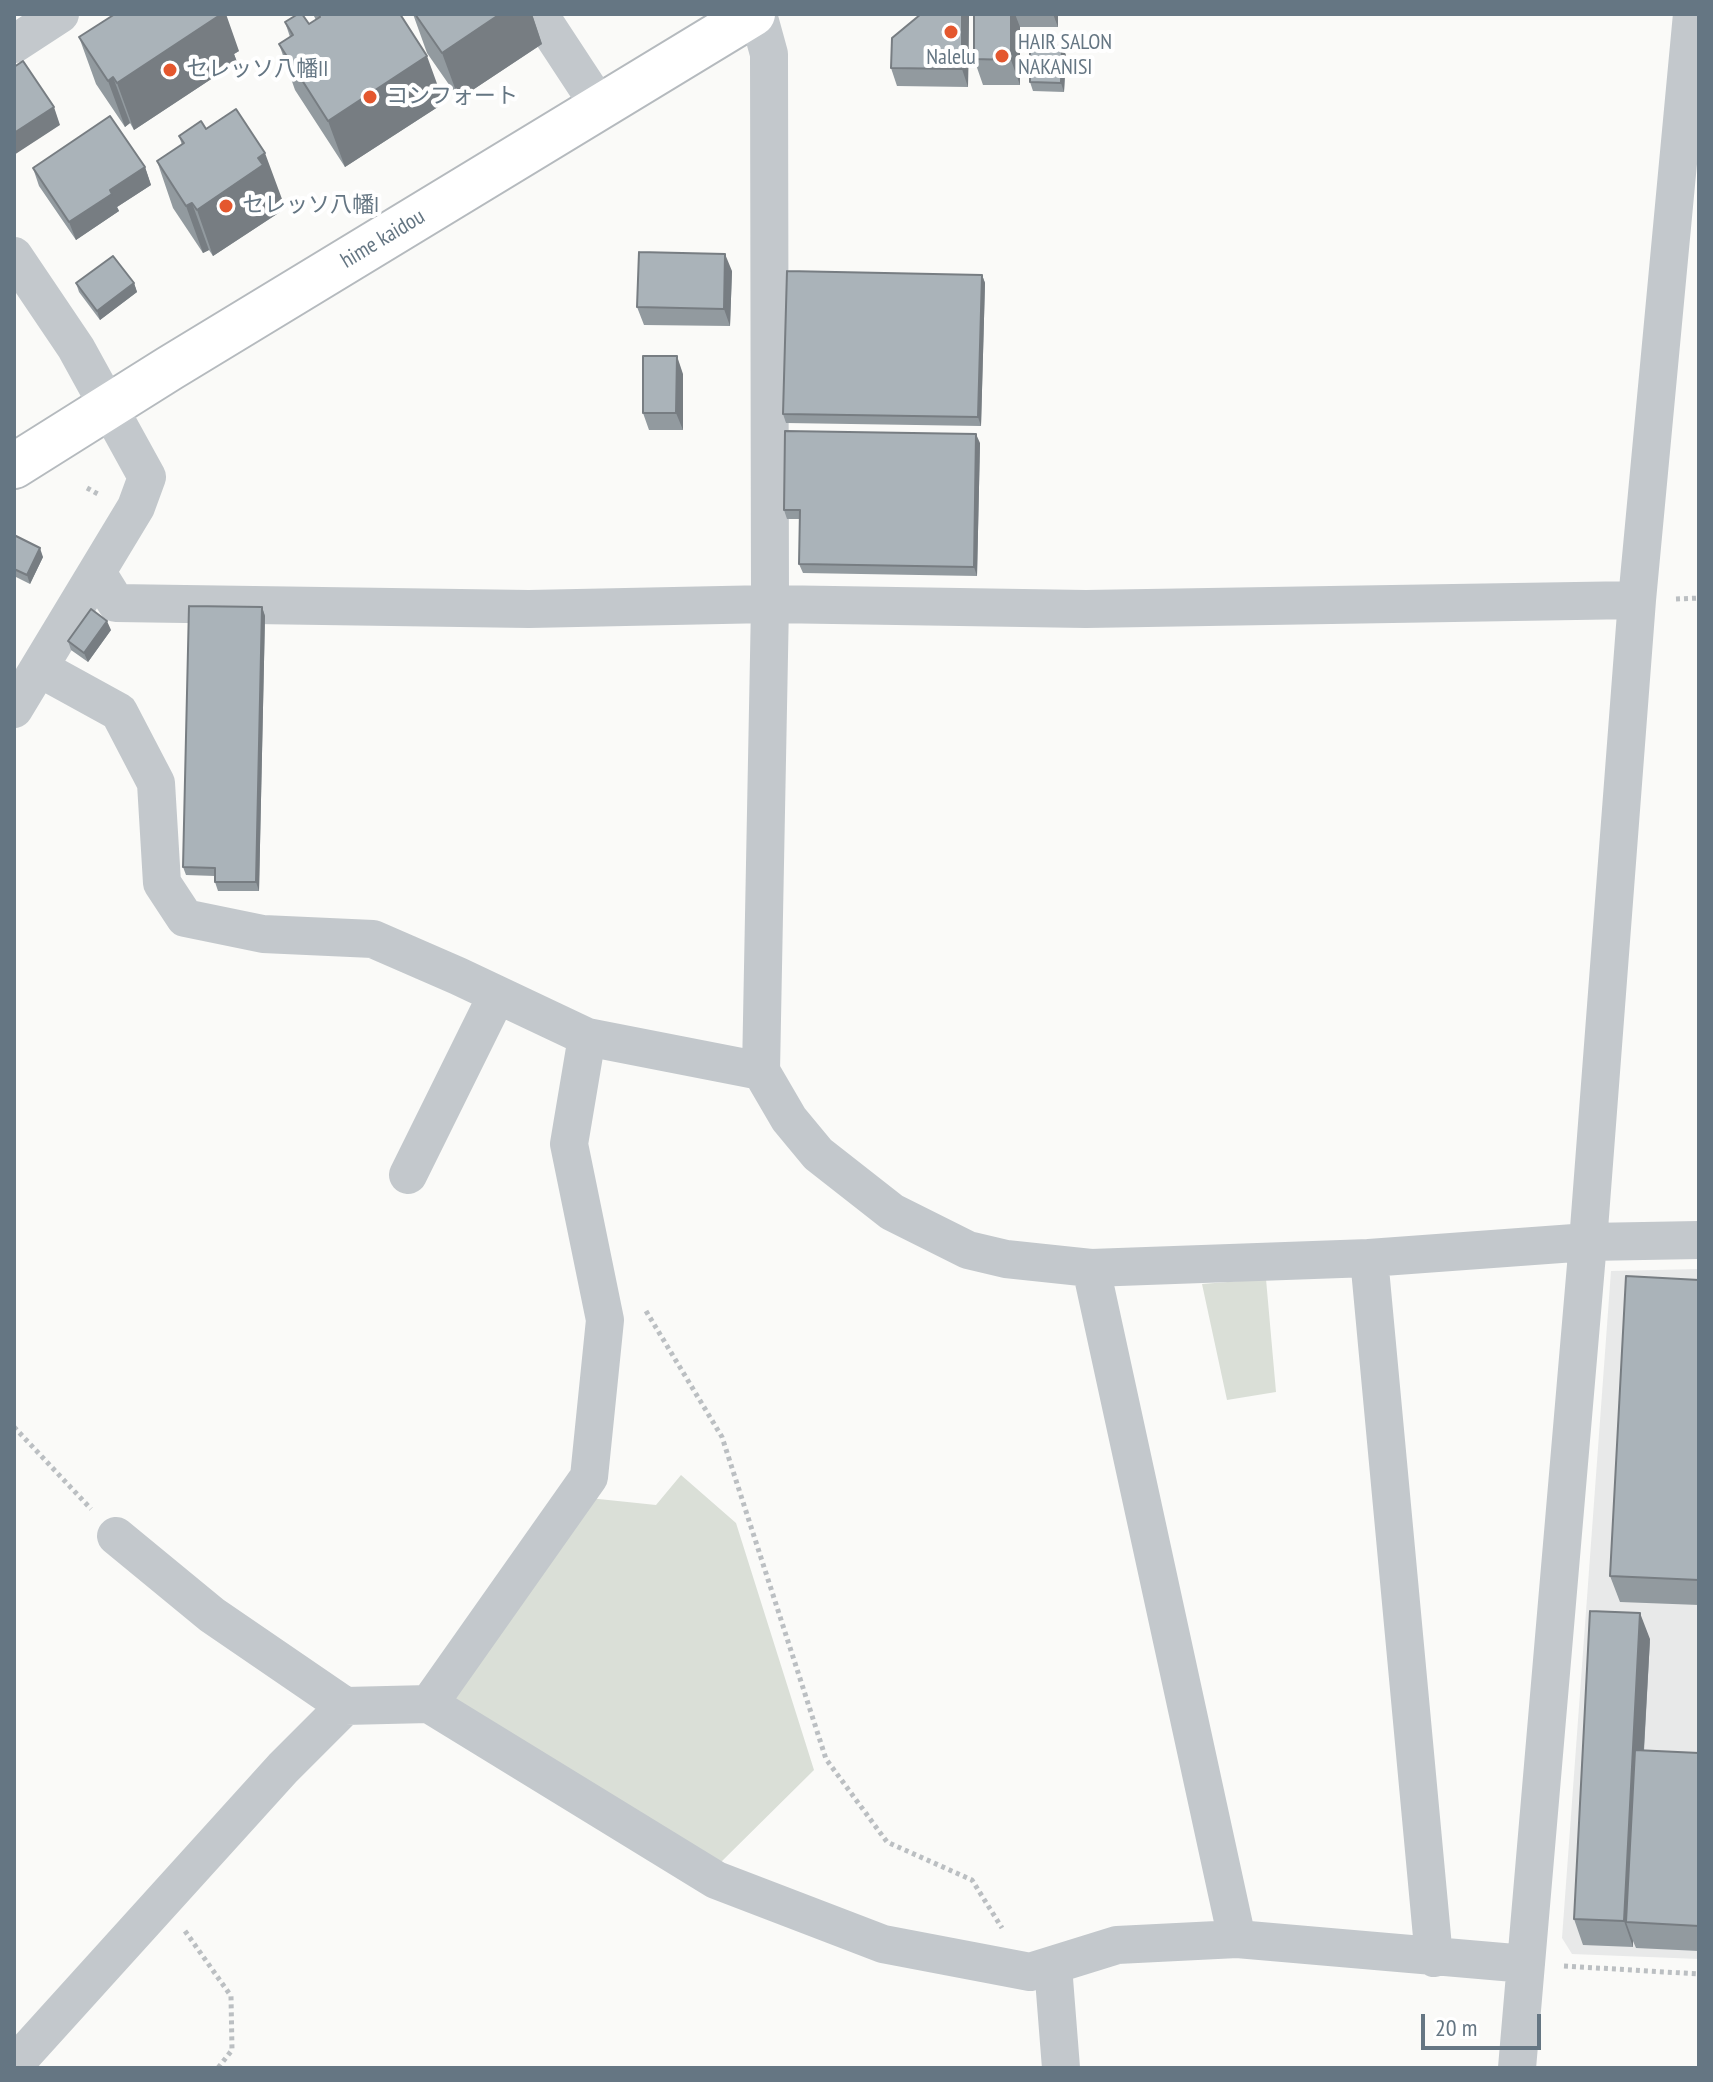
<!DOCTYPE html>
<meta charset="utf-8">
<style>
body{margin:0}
#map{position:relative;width:1713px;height:2082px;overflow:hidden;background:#fafaf8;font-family:"PT Sans Narrow",sans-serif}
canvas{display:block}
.frame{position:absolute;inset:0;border:16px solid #657683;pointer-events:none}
.scale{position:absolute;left:1421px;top:2014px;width:120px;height:36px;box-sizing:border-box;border:4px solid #657683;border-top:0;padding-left:10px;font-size:24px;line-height:28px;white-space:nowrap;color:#657683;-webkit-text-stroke:6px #fff;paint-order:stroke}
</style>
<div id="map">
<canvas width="1713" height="2082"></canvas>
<div class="frame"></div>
<div class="scale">20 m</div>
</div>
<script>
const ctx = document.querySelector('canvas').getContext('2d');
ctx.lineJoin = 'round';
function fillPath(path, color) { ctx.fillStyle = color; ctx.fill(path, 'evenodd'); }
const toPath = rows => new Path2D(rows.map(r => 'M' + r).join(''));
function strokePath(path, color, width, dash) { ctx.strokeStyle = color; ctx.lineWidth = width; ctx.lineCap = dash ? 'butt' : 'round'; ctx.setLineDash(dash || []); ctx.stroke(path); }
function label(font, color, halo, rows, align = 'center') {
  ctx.font = font + ' "PT Sans Narrow","Noto Sans JP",sans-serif'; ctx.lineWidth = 8; ctx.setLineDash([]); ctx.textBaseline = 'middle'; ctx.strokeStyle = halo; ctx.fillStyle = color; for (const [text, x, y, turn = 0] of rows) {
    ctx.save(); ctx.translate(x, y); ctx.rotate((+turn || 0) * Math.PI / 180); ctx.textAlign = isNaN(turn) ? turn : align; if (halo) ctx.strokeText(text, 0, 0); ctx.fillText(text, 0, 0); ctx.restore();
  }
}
fillPath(toPath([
 [1699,1269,1699,1959,1572,1954,1562,1938,1611,1271]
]), '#e8e9e9');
fillPath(toPath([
 [1266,1279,1276,1392,1227,1400,1202,1284],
 [681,1475,736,1523,814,1770,717,1866,451,1700,589,1498,656,1505]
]), '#dadfd7');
const major = toPath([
 [14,466,170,368,753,14]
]);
strokePath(major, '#b5babe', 48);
strokePath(toPath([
 [87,488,98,494],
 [1676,599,1699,598],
 [646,1311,722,1437,826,1759,887,1842,972,1880,1002,1928],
 [14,1427,91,1509],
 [185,1931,231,1996,232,2050,218,2068],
 [1564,1966,1699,1974]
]), '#bbbfc2', 5, [4, 4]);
strokePath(toPath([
 [539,14,600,107],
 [758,14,769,54,770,604,761,1071],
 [14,44,60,14],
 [14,256,76,348,147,477,136,507,14,709],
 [98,574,116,603,529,609,770,604,1086,609,1637,600],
 [39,668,119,712,156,783,162,883,185,918,263,934,373,939,458,976,587,1037,761,1071,789,1119,818,1154,892,1212,968,1250,1006,1259,1091,1268,1369,1258,1588,1242,1699,1240],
 [408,1175,497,995],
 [1369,1258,1434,1958],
 [1091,1268,1237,1939],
 [116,1536,212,1615,345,1706],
 [429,1704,589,1477,605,1320,569,1144,587,1037],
 [1053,1966,1061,2068],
 [14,2065,283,1768,345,1706,429,1704,716,1880,883,1944,1030,1972,1117,1945,1237,1939,1526,1964],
 [1517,2068,1588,1242,1637,600,1692,14]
]), '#c3c8cc', 38);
strokePath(major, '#fff', 44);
fillPath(toPath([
 [313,14,400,14,444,103,345,167,295,90,279,44,290,37,285,22,309,24,316,20],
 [413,14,532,14,542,44,459,99,427,53],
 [921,14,969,14,968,87,897,86,891,68],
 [974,14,1058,14,1058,27,1020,27,1020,85,983,85,974,59],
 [79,37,239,51,234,54,237,62,134,130,130,123,125,127,96,84],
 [1066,55,1064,92,1033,91,1030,82],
 [206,129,282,199,276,203,280,212,213,256,209,250,203,253,173,208,157,161,182,145,179,136],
 [145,167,151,185,117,207,119,211,76,240,39,186,33,168],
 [732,271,730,326,644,325,637,307],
 [982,275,985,283,981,426,786,423,783,414],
 [76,283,134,283,137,292,100,320,79,292],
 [683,374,683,430,649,430,643,413],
 [980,443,977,576,803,573,799,564,800,519,787,519,784,510],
 [14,535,43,557,30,584,14,576],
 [262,607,265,616,259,891,218,891,215,882,215,876,186,875,183,867],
 [111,630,88,662,71,650,68,641],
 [1699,1280,1699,1605,1620,1602,1610,1576],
 [1650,1639,1644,1751,1699,1753,1699,1951,1636,1948,1633,1941,1633,1947,1583,1945,1574,1919]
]), '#929a9f');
fillPath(toPath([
 [218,14,226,14,239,51,234,54,237,62,134,130,117,83],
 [500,14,532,14,542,44,459,99,442,53],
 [962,14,969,14,968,87,962,69],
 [1011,14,1015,14,1020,27,1020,85,1011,60],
 [1053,14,1058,14,1058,27],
 [1062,46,1066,55,1064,92,1061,83],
 [427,56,444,103,345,167,328,121],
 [113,77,130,123,125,127,108,81],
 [54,107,60,125,14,155,14,133],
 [265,153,282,199,276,203,280,212,213,256,197,210,258,158],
 [145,167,151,185,117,207,119,211,76,240,69,222,110,190],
 [192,203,209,250,203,253,186,206],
 [725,254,732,271,730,326,724,309],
 [982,275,985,283,981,426,978,417],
 [134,283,137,292,100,320,97,311],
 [677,356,683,374,683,430,676,413],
 [976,434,980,443,977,576,974,567],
 [40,548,43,557,30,584,27,575],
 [262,607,265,616,259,891,256,882],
 [107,621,111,630,88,662,84,653],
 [1640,1613,1650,1639,1634,1923,1626,1922,1633,1941,1633,1947,1624,1921]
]), '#777d82');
const building = toPath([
 [115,14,220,14,220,15,117,83,113,77,108,81,79,37,115,14],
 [298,14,302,14,309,24,320,17,319,14,400,14,427,56,328,121,279,44,293,35,285,22,298,14],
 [415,14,500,14,442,53,415,14],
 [921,14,962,14,962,69,891,68,892,38,921,14],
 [974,14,1011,14,1011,60,974,59,974,14],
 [1030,45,1062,46,1061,83,1030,82,1030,45],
 [23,61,54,107,14,133,14,67,23,61],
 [236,109,265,153,258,158,263,165,197,210,192,203,186,206,157,161,184,143,179,136,201,121,206,129,236,109],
 [110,116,145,167,110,190,112,194,69,222,33,168,110,116],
 [639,252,725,254,724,309,637,307,639,252],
 [113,256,134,283,97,311,76,283,113,256],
 [787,271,982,275,978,417,783,414,787,271],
 [643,356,677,356,676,413,643,413,643,356],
 [785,431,976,434,974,567,799,564,800,510,784,510,785,431],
 [14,535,40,548,27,575,14,569,14,535],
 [189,606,262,607,256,882,215,882,215,868,183,867,189,606],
 [91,609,107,621,84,653,68,641,91,609],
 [1626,1276,1699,1280,1699,1580,1610,1576,1626,1276],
 [1590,1611,1640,1613,1624,1921,1574,1919,1590,1611],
 [1635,1750,1699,1753,1699,1926,1626,1922,1635,1750]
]);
fillPath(building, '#aab3b9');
strokePath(building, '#777d82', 2);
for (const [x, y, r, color] of [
 [951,32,8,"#e4572e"],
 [1002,56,8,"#e4572e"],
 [170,70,8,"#e4572e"],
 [370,97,8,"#e4572e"],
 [226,206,8,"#e4572e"]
]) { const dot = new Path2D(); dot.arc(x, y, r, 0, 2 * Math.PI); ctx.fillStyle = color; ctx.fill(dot); strokePath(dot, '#fff', 3); }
label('22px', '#657683', '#fff', [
 ["HAIR SALON",1018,43],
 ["NAKANISI",1018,68],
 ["Nalelu",951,58,"center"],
 ["セレッソ八幡II",186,70],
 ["コンフォート",386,97],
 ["セレッソ八幡I",242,206]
], 'left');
label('22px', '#657683', '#fff', [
 ["hime kaidou",383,239,-31]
]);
</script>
